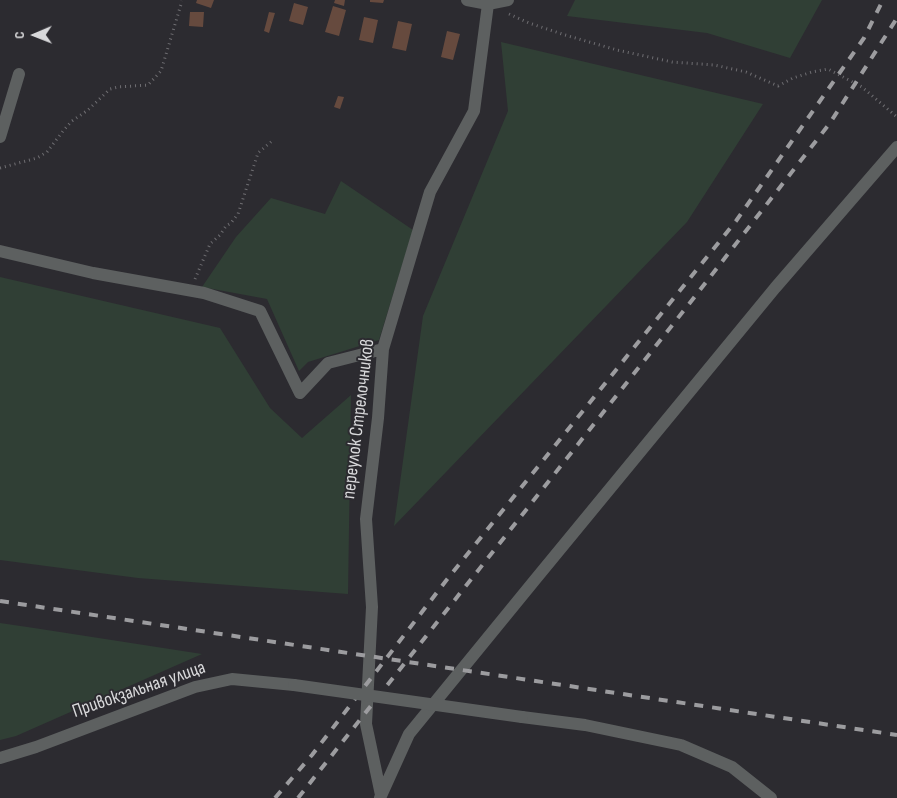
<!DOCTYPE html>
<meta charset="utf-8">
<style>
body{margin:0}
#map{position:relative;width:897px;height:798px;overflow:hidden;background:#2c2b30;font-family:"Sofia Sans Condensed",sans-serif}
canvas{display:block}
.north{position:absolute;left:10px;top:10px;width:50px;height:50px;-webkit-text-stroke:4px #2c2b30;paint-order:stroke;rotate:269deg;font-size:14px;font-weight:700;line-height:20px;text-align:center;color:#d8d8da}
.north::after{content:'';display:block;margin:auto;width:18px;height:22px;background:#d8d8da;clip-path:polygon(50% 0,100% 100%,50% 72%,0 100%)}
</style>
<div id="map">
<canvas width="897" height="798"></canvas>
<div class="north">С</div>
</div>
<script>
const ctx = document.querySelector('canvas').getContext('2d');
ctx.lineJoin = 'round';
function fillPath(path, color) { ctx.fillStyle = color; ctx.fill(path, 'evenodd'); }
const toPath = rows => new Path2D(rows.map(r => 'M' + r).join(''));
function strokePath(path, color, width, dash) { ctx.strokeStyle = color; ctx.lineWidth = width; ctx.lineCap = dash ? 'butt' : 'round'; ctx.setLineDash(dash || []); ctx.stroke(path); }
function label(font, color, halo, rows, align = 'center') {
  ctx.font = font + ' "Sofia Sans Condensed",sans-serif'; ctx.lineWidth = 4; ctx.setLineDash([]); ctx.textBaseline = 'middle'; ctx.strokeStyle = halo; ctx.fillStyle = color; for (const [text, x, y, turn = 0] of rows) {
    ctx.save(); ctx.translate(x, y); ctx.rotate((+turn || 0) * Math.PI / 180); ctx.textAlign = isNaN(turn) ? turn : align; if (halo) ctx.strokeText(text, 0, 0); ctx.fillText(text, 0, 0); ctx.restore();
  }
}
fillPath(toPath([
 [575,0,822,0,790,58,707,33,567,16],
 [501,42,763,104,687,222,394,526,423,316,508,111],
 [341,181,413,230,379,340,308,362,299,371,267,299,202,287,236,237,271,198,325,214],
 [0,277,220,328,270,408,302,438,351,395,348,594,138,578,0,560],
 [0,623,34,628,202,654,16,736,0,740]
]), '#303f35');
fillPath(toPath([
 [197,0,214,0,211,8,196,3],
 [335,0,345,0,344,6,334,3],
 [370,0,384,0,383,3,370,2],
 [294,3,308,7,303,25,289,21],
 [333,6,346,10,339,36,325,32],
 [190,12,204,12,203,27,189,26],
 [269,12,275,13,269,33,264,31],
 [364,17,378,20,373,43,359,40],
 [398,21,412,24,406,51,392,48],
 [447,31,460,34,453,60,441,57],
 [338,96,344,97,340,109,334,107]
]), '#664a3e');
strokePath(toPath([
 [509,14,529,23,565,35,617,50,672,62,714,65,746,72,778,86,793,78,812,72,828,69,862,87,897,117],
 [0,168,26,161,37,158,47,152,63,131,72,121,88,110,110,89,118,87,148,85,161,71,182,1],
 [195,279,210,244,220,235,226,226,231,223,238,214,258,153,272,141]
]), '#6f6e72', 3, [1, 4]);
strokePath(toPath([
 [467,0,488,4,508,0],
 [0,137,19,74],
 [0,251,93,273,204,293,260,311,300,393,328,363,383,349],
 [522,717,585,725,681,745,732,767,771,798],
 [0,758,36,747,195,687,232,679,294,685],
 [381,795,366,724,372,607,366,519,378,418,383,349,430,192,474,111,488,4],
 [380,798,409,734,534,581,775,288,897,147]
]), '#5d6060', 12);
strokePath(toPath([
 [0,601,897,735],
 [275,798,312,755,445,582,736,221,864,38,883,0],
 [298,798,689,304,830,123,897,18]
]), '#9c9c9f', 4, [9, 9]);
strokePath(toPath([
 [294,685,522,717]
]), '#5d6060', 12);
label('19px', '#d8d8da', '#2c2b30', [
 ["переулок Стрелочников",359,419,-83],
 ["Привокзальная улица",139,690,-19]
]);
</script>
